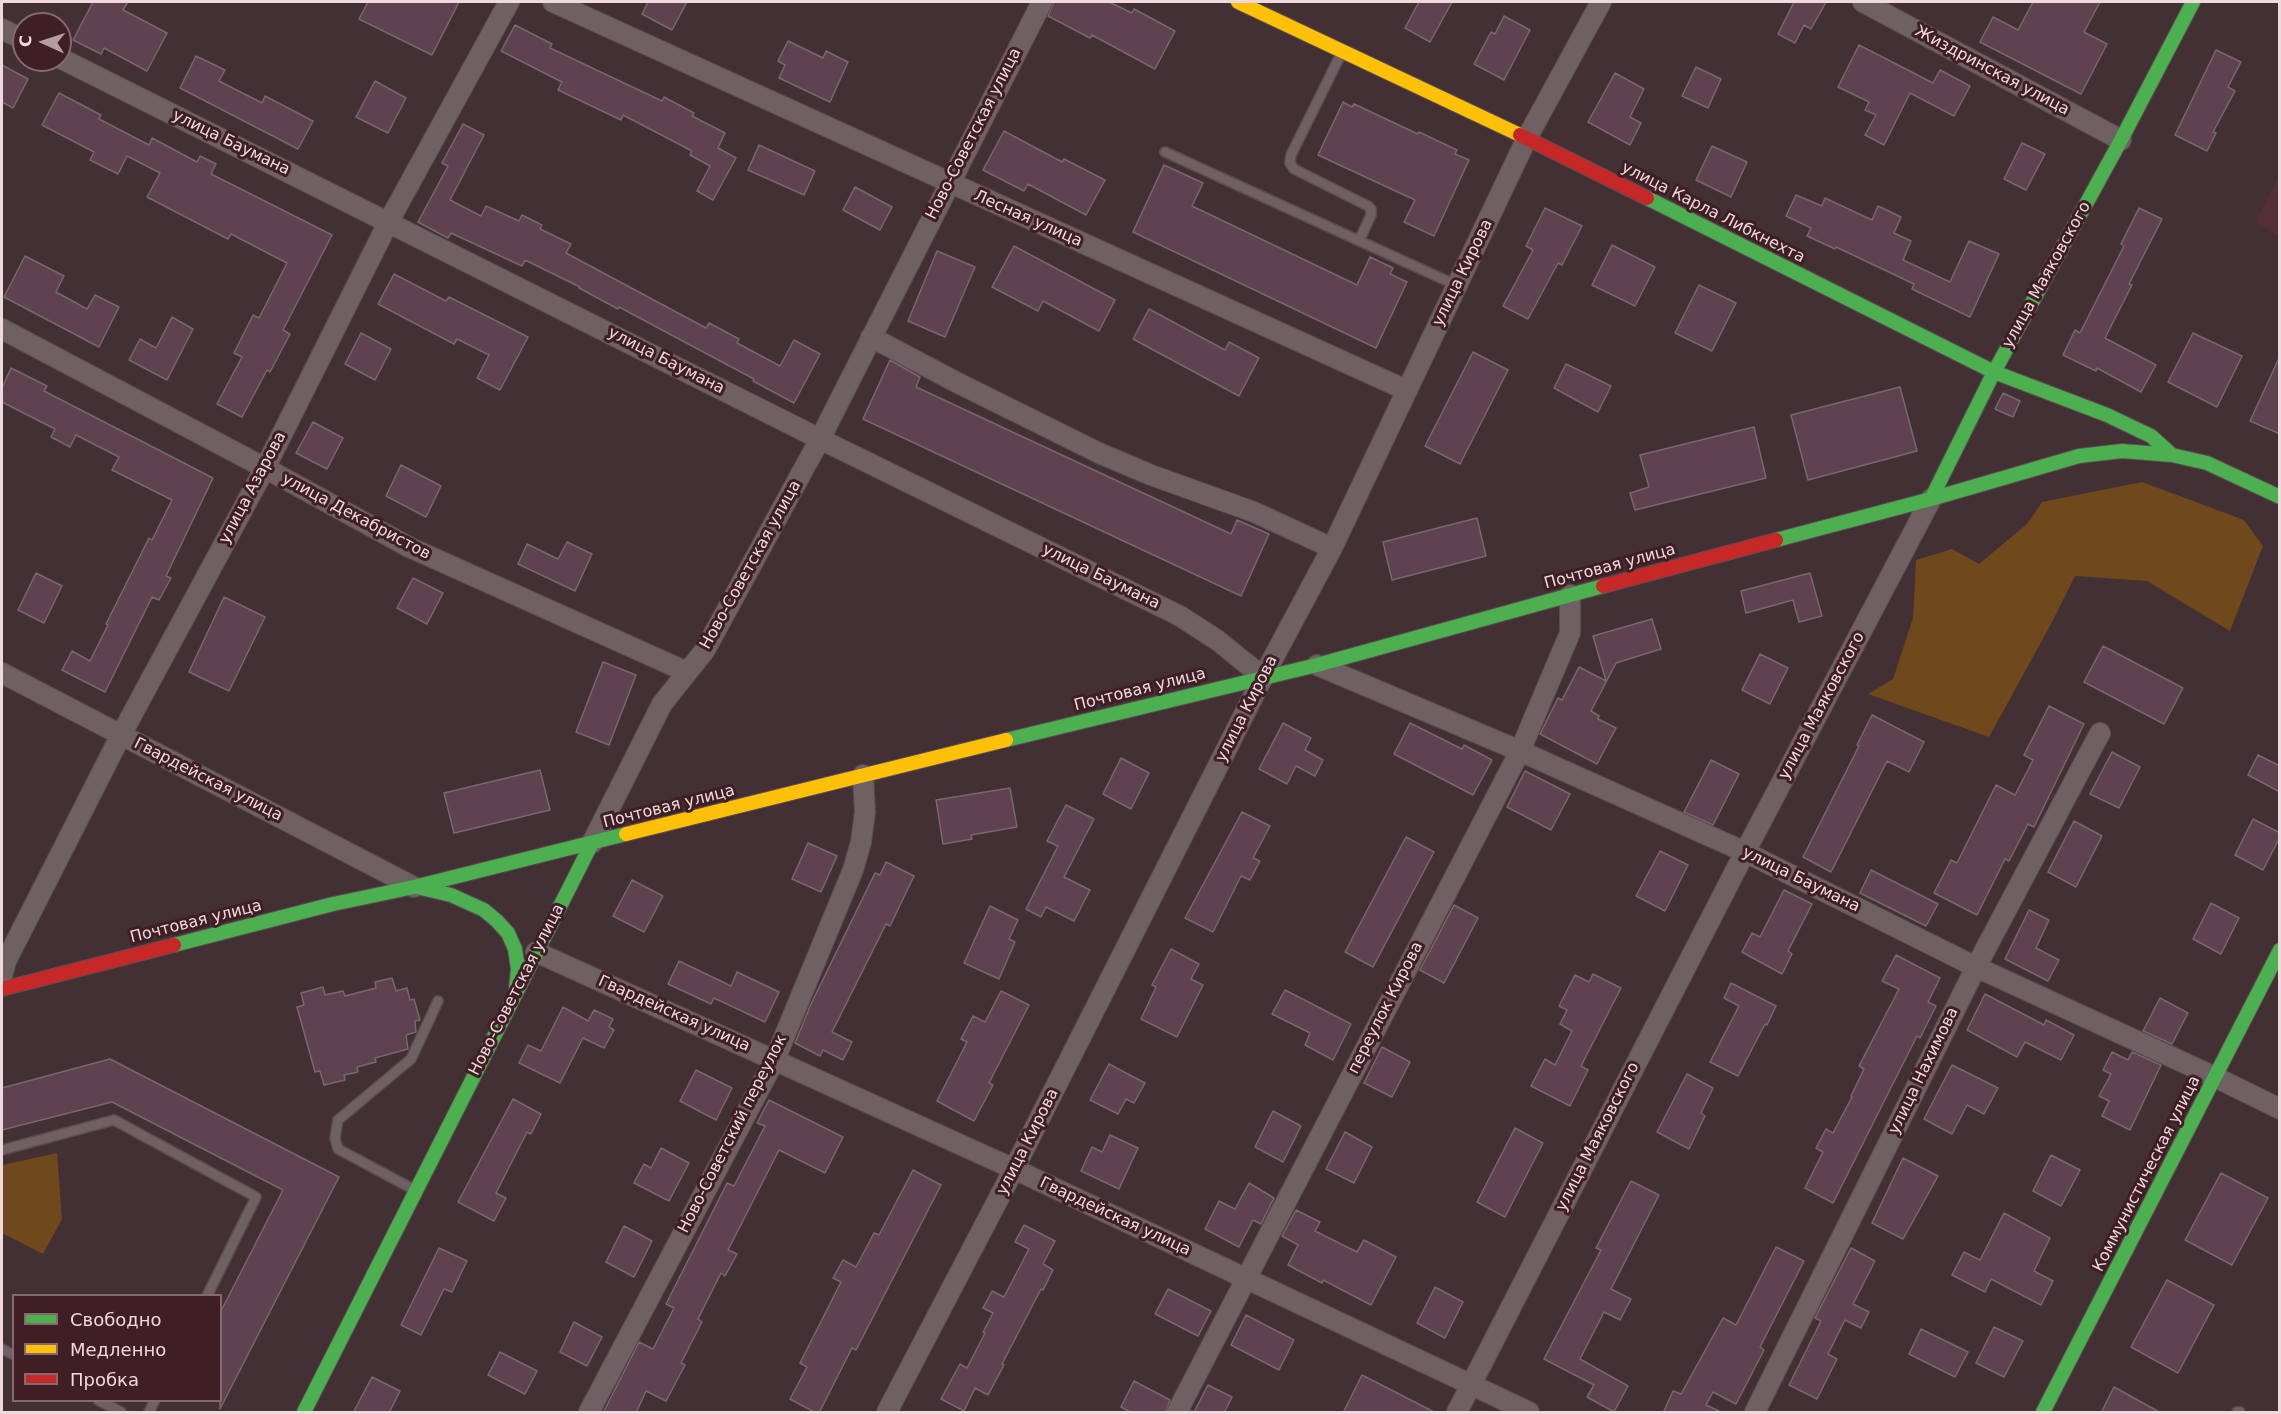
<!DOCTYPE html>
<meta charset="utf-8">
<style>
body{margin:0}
#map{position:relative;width:2281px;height:1414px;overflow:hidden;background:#423034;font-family:"DejaVu Sans",sans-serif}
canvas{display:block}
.frame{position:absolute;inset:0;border:3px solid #f0d9dd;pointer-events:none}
.legend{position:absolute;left:12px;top:1294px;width:210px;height:108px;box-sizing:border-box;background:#3f1e25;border:2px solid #86696f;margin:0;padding:8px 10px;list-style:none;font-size:18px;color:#f0d9dd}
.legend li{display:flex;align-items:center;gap:12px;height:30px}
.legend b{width:30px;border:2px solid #86696f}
.north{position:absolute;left:12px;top:12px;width:60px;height:60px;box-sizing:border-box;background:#3f1e25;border:2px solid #86696f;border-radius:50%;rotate:273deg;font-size:16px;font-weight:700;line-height:24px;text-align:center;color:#f0d9dd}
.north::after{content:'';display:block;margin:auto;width:21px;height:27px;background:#b39ea2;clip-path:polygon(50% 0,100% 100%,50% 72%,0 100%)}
</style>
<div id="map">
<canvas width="2281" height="1414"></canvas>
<div class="frame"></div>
<ul class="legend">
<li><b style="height:8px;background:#4caf50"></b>Свободно</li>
<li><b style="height:8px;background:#ffc107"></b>Медленно</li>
<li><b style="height:8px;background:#c62828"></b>Пробка</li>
</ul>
<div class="north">С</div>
</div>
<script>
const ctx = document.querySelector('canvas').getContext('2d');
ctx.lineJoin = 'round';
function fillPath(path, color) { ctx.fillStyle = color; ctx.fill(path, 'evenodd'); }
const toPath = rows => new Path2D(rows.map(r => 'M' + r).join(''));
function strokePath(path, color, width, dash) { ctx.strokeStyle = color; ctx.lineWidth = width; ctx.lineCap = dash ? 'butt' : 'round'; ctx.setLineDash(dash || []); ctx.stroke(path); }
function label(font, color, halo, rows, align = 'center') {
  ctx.font = font + ' "DejaVu Sans",sans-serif'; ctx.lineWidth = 6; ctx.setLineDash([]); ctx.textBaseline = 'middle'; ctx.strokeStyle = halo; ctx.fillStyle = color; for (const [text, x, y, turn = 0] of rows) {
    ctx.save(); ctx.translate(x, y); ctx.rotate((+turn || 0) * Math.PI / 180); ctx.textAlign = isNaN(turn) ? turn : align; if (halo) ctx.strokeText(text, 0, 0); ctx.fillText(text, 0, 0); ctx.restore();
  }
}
fillPath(toPath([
 [2279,176,2279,237,2256,222]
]), '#552f37');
fillPath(toPath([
 [2142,482,2244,520,2263,546,2230,631,2147,581,2075,576,2051,624,1989,737,1868,694,1893,679,1913,618,1916,560,1952,549,1979,564,2027,524,2042,502],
 [57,1153,62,1219,43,1254,2,1233,2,1165]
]), '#6f481c');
const building = toPath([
 [93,2,128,2,123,10,167,33,147,71,104,48,101,54,73,40,93,2],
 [368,2,459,2,432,55,359,19,368,2],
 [648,2,687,2,672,30,642,14,648,2],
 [1054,2,1109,2,1132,13,1134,9,1175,31,1155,69,1092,35,1090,38,1048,16,1054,2],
 [1419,2,1452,2,1430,42,1405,28,1419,2],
 [1794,2,1826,2,1811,29,1804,25,1795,43,1778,34,1794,2],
 [2033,2,2100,2,2084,32,2107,44,2081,94,1980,42,1993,17,2018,30,2033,2],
 [1504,16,1530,30,1504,80,1474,64,1491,32,1495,34,1504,16],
 [515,25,552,44,550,48,662,101,664,97,694,113,692,116,725,133,718,148,736,158,713,200,697,191,710,166,690,155,692,151,623,115,621,120,558,90,562,82,501,51,515,25],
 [788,41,823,58,826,51,848,62,830,102,779,78,785,65,778,61,788,41],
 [1859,45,1933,83,1940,70,1970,86,1954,116,1910,93,1884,145,1865,135,1876,115,1865,110,1869,102,1838,87,1859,45],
 [2216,50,2241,62,2228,87,2235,91,2213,132,2216,133,2207,151,2175,135,2216,50],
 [196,56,225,70,219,81,262,103,265,96,313,121,298,149,180,88,196,56],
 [2,65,28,79,13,108,2,102,2,65],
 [1696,67,1721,79,1708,108,1682,96,1696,67],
 [1615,73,1644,89,1630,117,1641,123,1630,145,1588,122,1615,73],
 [375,81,406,98,388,133,356,117,375,81],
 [59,93,101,115,99,119,149,145,152,138,197,162,200,156,216,164,211,174,332,235,283,330,290,334,270,372,267,370,242,417,217,404,242,357,234,353,253,315,259,318,287,263,231,234,228,239,147,197,160,173,127,156,118,174,90,160,94,152,42,125,59,93],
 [1343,102,1352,107,1354,104,1418,134,1419,132,1457,150,1455,154,1469,160,1434,236,1404,222,1415,200,1318,155,1343,102],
 [463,124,484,135,450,200,481,216,486,206,519,221,522,215,542,225,540,229,571,244,566,253,706,328,709,323,739,339,737,343,780,366,794,340,820,354,794,403,753,381,754,379,619,307,618,309,579,288,580,287,525,260,522,266,451,233,448,238,418,222,448,166,442,163,463,124],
 [1004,131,1062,162,1064,159,1105,180,1086,215,1028,184,1024,191,983,170,1004,131],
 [2022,143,2045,154,2026,190,2004,179,2022,143],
 [759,145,815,171,804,195,748,170,759,145],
 [1712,146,1747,162,1731,197,1696,180,1712,146],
 [1164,165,1203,183,1192,206,1357,285,1370,257,1393,268,1390,274,1407,282,1376,348,1133,232,1164,165],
 [855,187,892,207,880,230,843,210,855,187],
 [1796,195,1822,206,1825,198,1872,220,1878,206,1901,217,1894,233,1911,241,1903,260,1950,282,1969,241,1999,254,1970,317,1912,289,1914,284,1836,247,1835,249,1807,236,1811,228,1786,216,1796,195],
 [1545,208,1582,226,1562,265,1558,263,1528,319,1503,306,1533,250,1526,246,1545,208],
 [2139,208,2162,219,2129,284,2132,285,2105,338,2156,365,2141,392,2097,368,2096,371,2063,355,2075,330,2080,333,2124,246,2121,244,2139,208],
 [1612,245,1655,267,1635,306,1592,285,1612,245],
 [1014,246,1115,300,1099,331,1043,301,1038,311,992,287,1014,246],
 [937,251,975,267,945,337,908,321,937,251],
 [25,256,64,276,56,292,87,309,95,295,119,307,99,347,4,297,25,256],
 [394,274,446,301,449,297,528,337,500,390,477,378,489,355,457,339,454,344,378,304,394,274],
 [1699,285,1736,303,1712,351,1675,333,1699,285],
 [1149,309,1225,350,1229,342,1259,358,1239,396,1133,339,1149,309],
 [172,317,193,329,167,380,129,360,140,339,156,348,172,317],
 [361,333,391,349,375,380,345,364,361,333],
 [2193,333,2242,356,2217,407,2168,382,2193,333],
 [1473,352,1508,370,1460,464,1425,446,1473,352],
 [2280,356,2280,434,2250,421,2280,356],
 [890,360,920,377,916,387,1231,534,1237,520,1269,534,1241,596,863,419,890,360],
 [1566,364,1611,386,1598,412,1554,388,1566,364],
 [11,368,47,386,44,391,213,478,166,576,171,578,159,600,152,597,105,692,62,670,72,651,90,661,108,625,106,624,149,538,152,540,172,500,112,470,119,457,76,435,70,447,51,437,55,429,2,402,2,388,11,368],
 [1900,387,1917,451,1808,480,1791,415,1900,387],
 [2003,393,2020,401,2013,417,1995,409,2003,393],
 [313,422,343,438,327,469,296,453,313,422],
 [1754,427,1766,478,1635,510,1630,493,1649,487,1640,455,1754,427],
 [401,465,441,486,426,517,386,496,401,465],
 [1477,518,1486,556,1392,580,1383,542,1477,518],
 [567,542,592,554,575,591,518,564,527,544,558,559,567,542],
 [36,573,62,586,44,623,18,610,36,573],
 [1810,573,1822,616,1799,622,1793,600,1746,613,1741,591,1810,573],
 [413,578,443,593,427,624,397,608,413,578],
 [224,597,265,617,229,691,189,672,224,597],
 [1652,619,1661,649,1616,663,1591,711,1599,716,1598,719,1616,728,1597,764,1540,734,1558,698,1562,700,1579,667,1606,681,1593,636,1652,619],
 [2103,646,2183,688,2164,724,2084,682,2103,646],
 [1760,654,1788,668,1770,704,1742,690,1760,654],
 [603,662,636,675,609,745,576,732,603,662],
 [2049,706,2084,724,2034,827,2028,824,2009,861,2005,859,1977,915,1934,893,1951,860,1957,863,1996,785,2015,795,2033,760,2024,755,2049,706],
 [1872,715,1924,742,1909,772,1887,761,1831,872,1803,857,1859,746,1857,745,1872,715],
 [1283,723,1311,738,1305,750,1323,760,1315,776,1296,766,1287,784,1259,769,1283,723],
 [1410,723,1462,749,1464,745,1492,760,1473,795,1394,754,1410,723],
 [2112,752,2140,767,2119,808,2090,794,2112,752],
 [2258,755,2280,766,2280,792,2248,775,2258,755],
 [1121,758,1149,773,1131,809,1103,794,1121,758],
 [1711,760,1739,774,1713,825,1684,812,1711,760],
 [540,770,550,810,454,833,444,793,540,770],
 [1525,771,1570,794,1551,830,1507,807,1525,771],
 [1010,788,1017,827,971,835,972,839,943,844,936,800,1010,788],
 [1066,805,1094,819,1064,877,1090,890,1074,921,1046,907,1041,917,1026,909,1058,846,1047,841,1066,805],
 [1242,812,1270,826,1253,858,1260,861,1250,880,1241,876,1213,932,1185,918,1242,812],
 [2253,819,2280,833,2280,837,2263,870,2235,855,2253,819],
 [2074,821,2102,836,2076,887,2048,872,2074,821],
 [1406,837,1434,852,1373,967,1345,952,1406,837],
 [808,843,837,856,821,892,792,879,808,843],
 [1660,851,1688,865,1665,911,1636,896,1660,851],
 [886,862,914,876,890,926,886,924,832,1032,852,1042,843,1060,823,1050,820,1056,795,1043,811,1004,875,873,880,875,886,862],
 [1871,870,1938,904,1926,926,1860,893,1871,870],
 [632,880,663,896,644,932,613,916,632,880],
 [1784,890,1812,904,1788,951,1792,954,1782,974,1742,952,1752,933,1760,937,1784,890],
 [2211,903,2239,918,2221,954,2193,939,2211,903],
 [1454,905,1478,918,1444,983,1420,970,1454,905],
 [990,906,1018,920,1009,939,1015,942,999,979,964,963,990,906],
 [2029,910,2049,920,2036,948,2059,960,2048,981,2005,959,2029,910],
 [1171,949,1199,964,1191,979,1203,985,1177,1037,1141,1019,1156,987,1152,985,1171,949],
 [1896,955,1940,978,1928,1002,1936,1006,1920,1038,1917,1036,1833,1203,1805,1188,1823,1152,1816,1148,1826,1129,1833,1133,1852,1097,1851,1096,1864,1069,1859,1066,1899,989,1882,981,1896,955],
 [679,961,731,986,737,972,779,992,765,1022,714,998,711,1004,668,984,679,961],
 [1593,974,1621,988,1581,1066,1588,1070,1570,1106,1531,1086,1545,1059,1555,1065,1572,1031,1560,1024,1567,1010,1559,1006,1575,975,1589,982,1593,974],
 [392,978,396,991,407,988,410,1000,414,999,420,1020,415,1021,416,1032,406,1035,408,1049,375,1058,376,1062,357,1067,358,1072,344,1075,345,1080,324,1085,320,1071,315,1072,297,1007,304,1005,301,993,323,987,325,995,343,991,345,996,376,988,375,982,392,978],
 [1731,983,1776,1006,1767,1025,1765,1024,1738,1076,1710,1062,1739,1006,1724,998,1731,983],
 [1285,990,1351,1024,1333,1060,1305,1045,1310,1033,1272,1014,1285,990],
 [1001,991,1029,1005,989,1083,993,1085,974,1121,937,1101,967,1042,961,1039,973,1016,985,1022,1001,991],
 [1985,994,2044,1025,2046,1020,2074,1035,2061,1060,2025,1042,2017,1057,1967,1030,1985,994],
 [2160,998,2188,1013,2172,1044,2143,1031,2160,998],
 [563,1007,588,1021,594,1010,613,1019,609,1027,614,1030,604,1048,583,1038,560,1083,519,1063,528,1045,541,1051,563,1007],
 [1382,1047,1410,1062,1392,1097,1364,1083,1382,1047],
 [2112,1052,2128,1060,2132,1052,2161,1065,2130,1130,2102,1116,2109,1101,2099,1096,2111,1074,2103,1070,2112,1052],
 [110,1059,339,1177,220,1409,220,1313,283,1190,112,1102,2,1130,2,1088,110,1059],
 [1109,1064,1145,1083,1134,1103,1126,1099,1118,1114,1090,1100,1109,1064],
 [1952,1065,1998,1088,1984,1114,1967,1105,1952,1134,1924,1119,1952,1065],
 [696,1070,732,1088,716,1120,680,1101,696,1070],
 [1687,1074,1713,1088,1701,1113,1705,1116,1689,1149,1657,1132,1687,1074],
 [513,1099,541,1114,531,1134,527,1132,496,1193,506,1198,494,1221,458,1202,513,1099],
 [769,1100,843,1137,825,1173,779,1150,728,1250,737,1254,725,1276,721,1273,698,1319,702,1322,681,1363,685,1365,666,1401,646,1391,636,1413,603,1413,639,1342,653,1349,674,1308,666,1304,714,1209,727,1183,734,1186,765,1126,757,1123,769,1100],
 [1273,1111,1301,1126,1283,1162,1255,1147,1273,1111],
 [1515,1128,1543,1143,1505,1217,1477,1202,1515,1128],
 [1345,1132,1372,1147,1354,1183,1326,1169,1345,1132],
 [1110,1135,1138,1148,1119,1189,1081,1171,1092,1147,1102,1152,1110,1135],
 [661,1148,689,1163,669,1201,634,1183,644,1164,651,1168,661,1148],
 [2051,1155,2080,1170,2061,1206,2033,1191,2051,1155],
 [1903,1158,1938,1176,1903,1239,1872,1223,1903,1158],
 [913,1170,941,1185,856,1350,852,1348,819,1413,816,1413,790,1399,807,1367,800,1363,841,1282,833,1278,843,1260,856,1267,874,1233,879,1235,913,1170],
 [2221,1173,2268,1198,2232,1265,2185,1240,2221,1173],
 [1631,1181,1659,1195,1611,1289,1631,1299,1620,1320,1604,1312,1580,1359,1628,1386,1614,1412,1587,1397,1594,1385,1544,1359,1601,1250,1596,1248,1631,1181],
 [1249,1183,1274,1198,1261,1224,1253,1220,1239,1247,1205,1229,1219,1201,1235,1209,1249,1183],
 [1296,1210,1320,1222,1315,1231,1357,1252,1364,1240,1396,1257,1371,1305,1323,1280,1322,1283,1288,1265,1298,1245,1282,1236,1296,1210],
 [2004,1213,2050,1238,2034,1271,2053,1281,2041,1305,1991,1279,1985,1292,1952,1275,1964,1252,1980,1260,2004,1213],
 [1024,1225,1055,1241,1043,1264,1053,1270,1043,1290,1041,1289,1002,1364,1004,1365,988,1395,975,1388,964,1411,941,1399,960,1364,967,1368,985,1333,983,1332,993,1313,983,1308,992,1291,1004,1297,1029,1249,1015,1242,1024,1225],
 [624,1226,652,1241,634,1277,606,1262,624,1226],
 [1776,1247,1804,1261,1760,1347,1764,1350,1736,1404,1713,1392,1706,1405,1723,1413,1663,1413,1673,1391,1681,1394,1723,1318,1736,1325,1776,1247],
 [439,1248,467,1261,452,1292,444,1289,421,1335,401,1325,439,1248],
 [1851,1248,1875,1261,1853,1304,1869,1312,1861,1328,1845,1320,1828,1354,1837,1359,1817,1399,1789,1385,1821,1321,1815,1318,1851,1248],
 [2167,1280,2214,1305,2178,1373,2131,1347,2167,1280],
 [1435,1287,1463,1302,1445,1338,1417,1323,1435,1287],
 [1168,1289,1211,1311,1198,1336,1155,1314,1168,1289],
 [1246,1315,1294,1340,1279,1370,1231,1345,1246,1315],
 [574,1322,602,1337,587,1366,560,1352,574,1322],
 [1994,1327,2023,1341,2004,1377,1976,1363,1994,1327],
 [1921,1329,1968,1352,1955,1377,1909,1354,1921,1329],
 [500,1352,537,1371,525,1394,488,1375,500,1352],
 [1362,1375,1436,1413,1343,1413,1362,1375],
 [372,1377,400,1391,389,1413,353,1413,372,1377],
 [1134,1381,1170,1400,1165,1413,1132,1413,1121,1407,1134,1381],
 [1208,1385,1232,1397,1224,1413,1190,1413,1191,1411,1194,1412,1208,1385],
 [2114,1387,2161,1413,2101,1413,2114,1387]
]);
fillPath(building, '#5f4150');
strokePath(building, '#77686d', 1.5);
const lane = toPath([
 [1341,54,1291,155,1290,163,1294,169,1368,206,1371,209,1371,215,1359,241],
 [1165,152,1458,286],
 [2,1150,114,1120,256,1197,207,1296],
 [413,1189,338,1149,335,1138,338,1120,411,1059,438,1001],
 [2,1349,14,1355],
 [98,1400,121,1412],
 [149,1412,155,1400],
 [2237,1412,2240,1412]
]);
const street = toPath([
 [553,2,1406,390],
 [1863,2,2121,140],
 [2,29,24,40],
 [60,58,820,439,1180,616,1217,640,1263,677],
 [2,329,265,468,409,547,687,672],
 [871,337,956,382,1099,453,1151,475,1254,512,1332,548],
 [1317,665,1520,751,1745,852,1976,967,2215,1077,2280,1109],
 [2,673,414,887],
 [592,843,662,704,705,650,820,439,1042,2],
 [536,952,1014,1169,1529,1412],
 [2,976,6,961,121,735,265,468,389,221,509,2],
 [589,1412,775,1059,853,870,861,842,865,812,863,775],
 [887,1412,1014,1169,1263,677,1332,548,1527,138,1601,2],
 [1177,1412,1520,751,1570,633,1570,595],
 [1457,1412,1745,852,1931,499],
 [1755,1412,1976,967,2100,733]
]);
const fast = toPath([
 [1647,198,1994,372,2107,415,2151,436,2172,455],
 [1931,499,1994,372,2121,140,2193,2],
 [1776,540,1931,499,2079,456,2122,451,2172,455,2207,463,2280,497],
 [1006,740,1317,665,1603,586],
 [421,888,451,895,484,910,497,921,508,933,515,949,518,969,516,988],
 [174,945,333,904,414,887,626,834],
 [304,1412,592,843],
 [2043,1412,2280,950]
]);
const slow = toPath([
 [1238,2,1520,135],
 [626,834,1006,740]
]);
const jam = toPath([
 [1520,135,1647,198],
 [1603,586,1776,540],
 [2,989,174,945]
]);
strokePath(lane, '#5c4c4f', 12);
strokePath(street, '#5c4c4f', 22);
strokePath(fast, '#5c4c4f', 16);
strokePath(slow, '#5c4c4f', 16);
strokePath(jam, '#5c4c4f', 16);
strokePath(lane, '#6f6063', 9);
strokePath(street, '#6f6063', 20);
strokePath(fast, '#4caf50', 14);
strokePath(slow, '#ffc107', 14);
strokePath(jam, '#c62828', 14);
label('16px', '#f0d9dd', '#3f1e25', [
 ["Жиздринская улица",1992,71,28],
 ["Ново-Советская улица",974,134,-63],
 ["улица Баумана",231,143,26],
 ["улица Карла Либкнехта",1713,213,27],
 ["Лесная улица",1028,219,24],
 ["улица Кирова",1463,273,-64],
 ["улица Маяковского",2047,275,-61],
 ["улица Баумана",666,361,27],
 ["улица Азарова",253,488,-62],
 ["улица Декабристов",356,517,28],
 ["Ново-Советская улица",751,565,-61],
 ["Почтовая улица",1610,567,-15],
 ["улица Баумана",1101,577,26],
 ["Почтовая улица",1140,690,-14],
 ["улица Маяковского",1822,706,-62],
 ["улица Кирова",1247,709,-63],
 ["Гвардейская улица",208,780,27],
 ["Почтовая улица",669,807,-14],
 ["улица Баумана",1801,880,26],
 ["Почтовая улица",196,922,-14],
 ["Ново-Советская улица",517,990,-63],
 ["переулок Кирова",1386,1008,-63],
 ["Гвардейская улица",674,1014,24],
 ["улица Нахимова",1924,1071,-64],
 ["Ново-Советский переулок",733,1134,-63],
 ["улица Маяковского",1598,1137,-63],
 ["улица Кирова",1028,1142,-63],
 ["Коммунистическая улица",2147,1174,-63],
 ["Гвардейская улица",1115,1217,25]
]);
</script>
